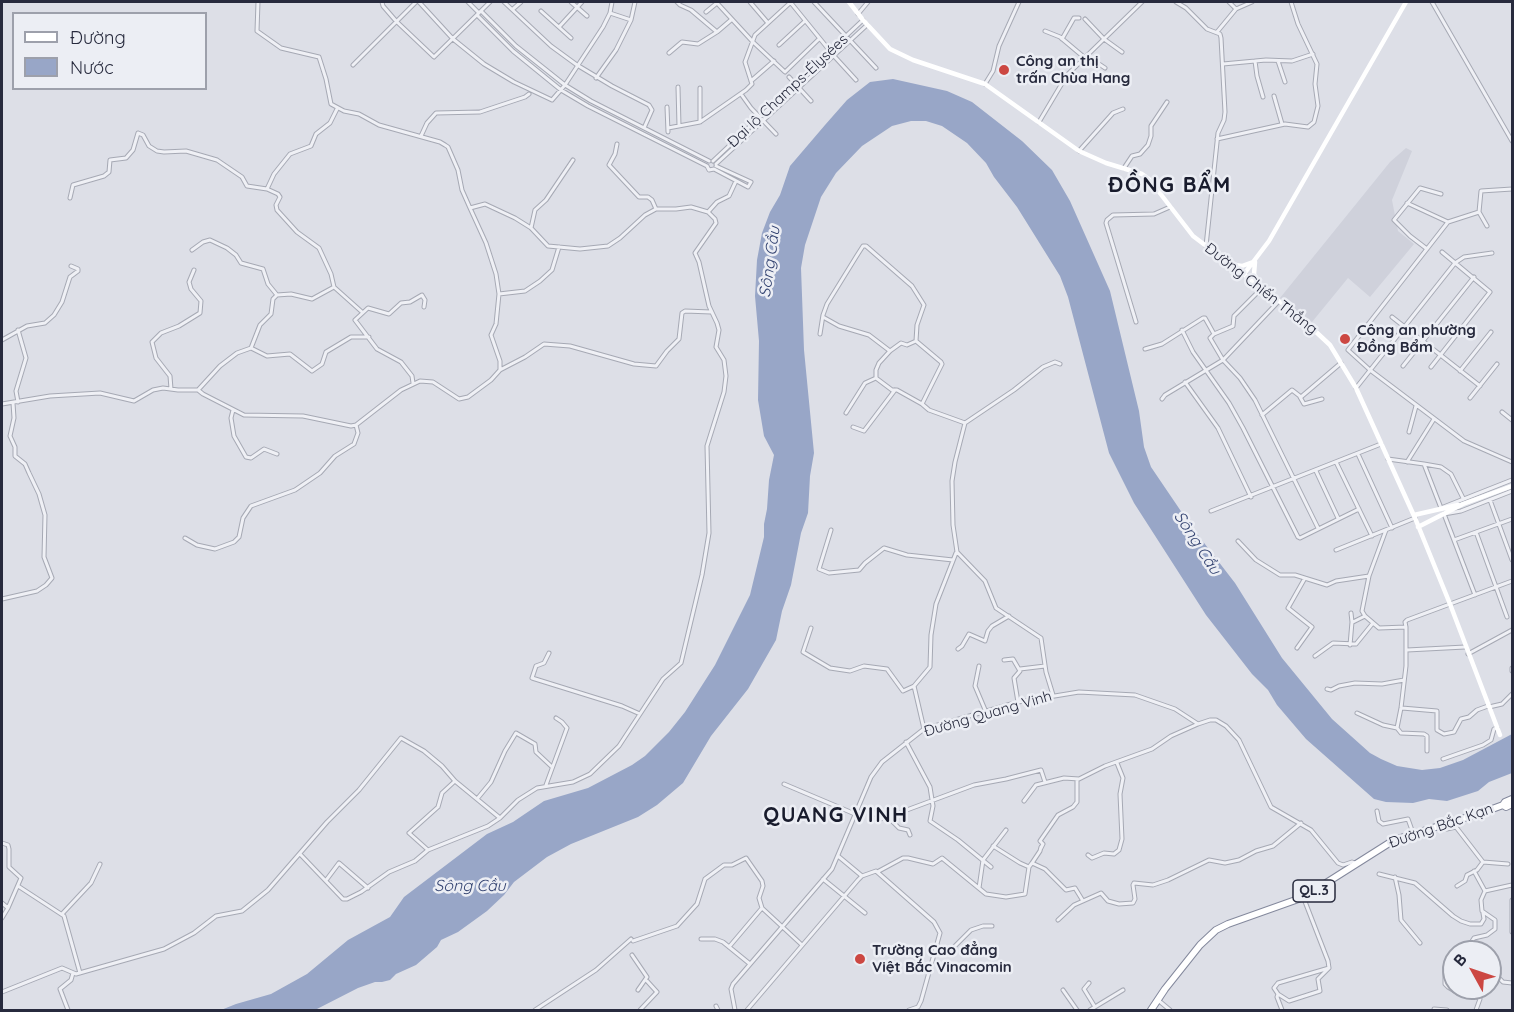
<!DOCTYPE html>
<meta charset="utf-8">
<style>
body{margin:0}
#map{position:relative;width:1514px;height:1012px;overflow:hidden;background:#dddfe7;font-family:Quicksand,sans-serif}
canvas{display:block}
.frame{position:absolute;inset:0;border:3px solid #272a3d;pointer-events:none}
.legend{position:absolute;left:12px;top:12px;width:195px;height:78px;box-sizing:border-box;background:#eceef4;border:2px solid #9da0ab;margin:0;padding:8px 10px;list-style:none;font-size:18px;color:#272a3d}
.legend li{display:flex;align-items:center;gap:12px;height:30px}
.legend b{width:30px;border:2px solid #9da0ab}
.north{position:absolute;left:1442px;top:940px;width:60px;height:60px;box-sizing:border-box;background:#eceef4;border:2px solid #9da0ab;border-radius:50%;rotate:310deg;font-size:16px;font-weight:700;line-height:24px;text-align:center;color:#272a3d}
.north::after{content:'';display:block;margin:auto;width:21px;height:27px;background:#cc4742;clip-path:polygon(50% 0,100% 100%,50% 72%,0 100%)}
</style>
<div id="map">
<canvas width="1514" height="1012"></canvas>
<div class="frame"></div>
<ul class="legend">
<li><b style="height:8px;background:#fff"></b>Đường</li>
<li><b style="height:16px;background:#98a6c7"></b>Nước</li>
</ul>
<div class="north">B</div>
</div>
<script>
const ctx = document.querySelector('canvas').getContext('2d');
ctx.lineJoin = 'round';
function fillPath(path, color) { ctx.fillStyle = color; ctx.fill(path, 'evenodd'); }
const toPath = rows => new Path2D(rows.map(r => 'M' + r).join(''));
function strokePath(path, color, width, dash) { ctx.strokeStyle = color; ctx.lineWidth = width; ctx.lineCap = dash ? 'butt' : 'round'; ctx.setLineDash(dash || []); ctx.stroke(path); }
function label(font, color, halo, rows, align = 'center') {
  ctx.font = font + ' Quicksand,sans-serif'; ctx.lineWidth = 5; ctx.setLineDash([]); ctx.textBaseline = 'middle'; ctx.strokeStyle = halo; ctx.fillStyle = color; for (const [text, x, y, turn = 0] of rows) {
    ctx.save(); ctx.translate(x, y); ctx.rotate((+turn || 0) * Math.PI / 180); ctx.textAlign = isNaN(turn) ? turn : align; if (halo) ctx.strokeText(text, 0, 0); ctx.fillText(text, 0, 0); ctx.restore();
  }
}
fillPath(toPath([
 [1406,148,1412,151,1392,200,1398,231,1414,244,1370,297,1348,278,1312,322,1280,298,1390,162]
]), '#cfd1db');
fillPath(toPath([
 [893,79,947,91,972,102,1022,141,1052,170,1070,201,1110,291,1139,411,1144,447,1151,467,1191,526,1235,583,1282,658,1332,719,1370,753,1381,759,1397,766,1422,770,1440,768,1463,760,1512,734,1512,773,1489,782,1478,791,1447,801,1429,799,1413,803,1386,802,1374,799,1306,739,1277,705,1268,690,1252,674,1206,615,1134,503,1109,453,1068,297,1060,276,1017,207,994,177,986,163,967,143,942,126,926,121,911,121,892,126,862,146,836,173,821,197,805,245,801,268,804,350,814,453,810,476,808,513,801,533,791,585,782,611,776,640,748,689,711,736,683,783,657,805,638,817,571,844,547,857,514,882,504,895,487,911,458,932,441,940,437,947,416,965,396,974,390,980,382,982,375,982,358,988,315,1010,221,1010,236,1004,271,994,307,974,348,940,390,917,404,897,487,834,513,822,544,801,588,788,632,765,645,756,669,732,685,712,715,665,750,595,764,537,764,524,767,509,769,480,774,455,764,436,758,400,759,341,755,296,757,260,762,233,770,212,780,195,790,166,825,125,847,100,870,82]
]), '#98a6c7');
const street = toPath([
 [258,2,257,31,281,48,319,57,326,79,331,104,344,111,359,114,379,125,440,142,445,145,448,147,458,170,462,190,470,208,485,204,515,218,531,228,548,246,580,249,608,246,620,238,645,215,656,209,676,209,691,207,708,212,717,202,729,196,736,181],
 [382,2,383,6,396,21,434,57,490,2],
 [419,2,453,39,484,64,514,82,552,100,565,85,603,27,610,13,612,2],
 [468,2,479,13],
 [504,2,551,46,577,65,612,86,649,105,652,110,644,128],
 [571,2,587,16],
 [677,2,680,5,691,10,717,32],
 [750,2,768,23],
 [814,2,876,68],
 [1176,2,1186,8,1207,29,1220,34,1221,38,1225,112,1224,120,1218,133,1206,246],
 [1229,2,1236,9],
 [1432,2,1512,141],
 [791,3,830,51],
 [513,9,521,2],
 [481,11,516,46,565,85,591,101,709,161],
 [541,11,571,38],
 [706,12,717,3,753,42,785,72,819,39],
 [610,13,631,20],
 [858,14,868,2],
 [477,15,513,51,561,90,588,106,707,166],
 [1085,19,1104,39,1122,52],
 [559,27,582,2],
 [1045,31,1060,37,1085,58],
 [1217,32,1236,9,1252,2],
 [1062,39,1074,18,1079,18],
 [779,45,805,21],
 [669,53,682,42,698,44,717,32,731,20],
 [834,56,856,80],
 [1087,56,1105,68],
 [1255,61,1257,76,1263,97],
 [1278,61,1285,82],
 [1223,64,1266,60,1292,61,1313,54],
 [353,65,416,2],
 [789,77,811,101],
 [596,78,616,50,631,20,635,2],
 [751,81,774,61],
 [985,84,993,71,999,46,1019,2],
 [678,87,679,126],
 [700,88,700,122],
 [741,94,751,108,776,134],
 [1274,96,1282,124],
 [667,107,668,132],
 [1039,122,1067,75,1142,2],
 [668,128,700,122,746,90,752,84,745,62,755,35,791,2],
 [421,136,427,123,436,113,480,112,525,97,529,94],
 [1217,139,1285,124,1308,127,1314,122,1318,106,1315,84,1317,64,1298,24,1291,2],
 [617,144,615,154,609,165,639,197,648,197,652,200,656,209],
 [1079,151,1113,113,1123,109],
 [713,161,863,20],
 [716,164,867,25],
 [707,166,709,170,714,169,748,187,751,182,716,166],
 [1124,168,1132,156,1140,154,1148,145,1151,136,1151,126,1167,102],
 [267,189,274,174,290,154,311,146,316,134,330,123,337,109],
 [1512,189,1481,191,1479,212,1448,222,1348,350,1370,370,1464,441,1512,462],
 [70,198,73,185,104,176,109,172,110,160,126,158,133,150,138,133,143,135,149,146,157,151,164,152,186,151,217,160,242,177,247,186,267,189,278,194,280,197,276,205,277,210,297,232,319,248,331,274,334,287,362,312],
 [1407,203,1448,222],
 [470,208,486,243,496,274,499,294,496,324,491,335,500,361,500,370],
 [1479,212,1487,226],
 [531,228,535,210,546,200,573,160],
 [1427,249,1410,236,1394,220,1420,188,1441,194],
 [192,250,203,242,210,240,227,248,236,255,241,263,263,269,268,284,277,295,291,294,312,299,334,287],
 [1262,288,1234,316,1233,326,1214,334,1210,338,1223,360,1240,378,1255,400,1318,528],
 [499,294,525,291,540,281,552,270,559,247],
 [823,317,839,326,869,335,890,351],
 [1392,317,1480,386],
 [1136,322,1106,223,1107,220,1113,215,1154,214,1170,207],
 [1182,330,1193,352,1229,403,1243,428,1298,537,1300,538,1359,509],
 [820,334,823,315,827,304,856,257,863,246,866,246,912,286,924,305,917,325,916,341,941,362,942,364,922,404],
 [2,340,27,326,45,323,54,315,62,302,70,277,78,271,78,269,71,266],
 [251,348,267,356,290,354,312,371,322,364,326,352,351,337,369,337],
 [1145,349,1162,344,1203,318,1205,318,1214,334],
 [1403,366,1474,277],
 [1431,367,1490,292,1442,252],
 [1460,371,1491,332],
 [876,378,892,390,897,390,922,404,929,410,965,423],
 [876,378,876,370,879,363,890,351,901,343,907,345,916,341],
 [1185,382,1218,428,1251,497],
 [413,383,412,376,401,362,377,349,355,320,368,308,389,314,401,303,410,302,422,295,425,300,424,307],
 [1356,388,1455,263,1464,257,1492,253],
 [171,389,170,376,156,358,152,342,161,333,179,326,200,313,201,301,191,289,189,282,194,270],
 [198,390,203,394,244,415,303,416,351,426,356,425,401,390,420,381,433,382,459,399,468,397,491,380,500,370,525,357,544,344,570,346,634,364,656,366,667,351,679,339,682,313,685,311,711,312],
 [1300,397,1304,404,1322,399],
 [1470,398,1497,364],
 [1162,399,1165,395,1223,360,1279,301],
 [18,402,16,391,26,358,18,330],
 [2,404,50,396,100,393,134,401,153,390,163,388,178,390,198,390,220,366,237,353,251,348,260,325,271,314,273,299,277,295],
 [233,410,231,418,234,436,246,457,251,458,264,449,277,454],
 [1502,412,1512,420],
 [846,413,865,383,876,378],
 [1262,415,1292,390,1301,397,1341,363],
 [853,427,864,431,895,390],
 [1409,432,1416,406],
 [1358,454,1392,528],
 [1388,459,1424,464,1441,508,1512,480],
 [1336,462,1372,536],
 [1407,462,1434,419],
 [1424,464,1441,467,1451,474,1463,498],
 [1316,471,1338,518],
 [1490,500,1512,560],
 [1211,511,1381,444],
 [831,530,819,569,829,573,859,570,865,563,884,548,907,555,953,560],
 [1386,530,1369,576,1362,611,1365,616,1379,628,1406,627,1405,622,1407,620,1512,581],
 [1476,532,1507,617],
 [185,538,197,545,215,549,234,542,239,537,243,518,251,506,295,490,320,473,335,456,354,444,358,433,356,425],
 [1454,540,1512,519],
 [1238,541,1256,560,1280,575,1295,575,1327,585,1336,581,1369,576],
 [1336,550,1415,518],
 [1475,595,1444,514,1461,511,1512,491],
 [2,599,37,591,46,585,52,578,44,557,45,515,39,494,29,473,25,464,15,456,15,447,10,436,14,418,13,403],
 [1353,622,1365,616],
 [1406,627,1406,666,1401,708,1397,728,1401,733,1424,734,1427,736,1427,751],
 [811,628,803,652,830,668,850,671,864,666,887,669,903,691,914,686],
 [1350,645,1352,622,1351,613],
 [1297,648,1312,627,1288,608,1305,578],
 [958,649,962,646,969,634,985,641,988,631,992,626,1009,616],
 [1407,650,1465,647],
 [549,653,544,663,536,666,532,678,622,706,640,714],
 [1468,654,1512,630],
 [1315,656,1333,643,1356,644,1373,623],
 [1004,660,1013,659,1020,671,1014,678,1018,702],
 [979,666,975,686,986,712],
 [1512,668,1512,671],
 [1020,669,1045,666],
 [1327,689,1331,690,1339,686,1355,683,1382,684,1404,680],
 [1053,695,1046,672,1041,638,996,608,985,581,957,552,953,525,952,481,955,462,965,423,1014,390,1043,367,1055,362,1060,364],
 [1489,707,1502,704,1512,694],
 [1402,708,1437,711,1437,730,1444,734,1454,732,1461,719,1469,717,1477,710,1488,706],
 [1357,713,1383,725,1397,728],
 [924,729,914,686,930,667,931,635,936,604,956,553],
 [906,742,930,787,933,806,930,821,958,840,991,867],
 [1443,759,1483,745,1491,740,1494,729,1497,728],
 [784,784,855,814],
 [546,785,567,728,562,722,556,718],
 [477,799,491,782,505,751,516,733,535,744,536,752,552,767],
 [1024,801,1036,785,1064,778,1079,779,1105,766,1152,749,1171,736,1198,724],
 [870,809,880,819,888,817,899,828,908,830,910,835],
 [1377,811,1379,821,1383,824,1408,819,1413,833],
 [888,817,974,785,1006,779,1041,770,1045,782],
 [1440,827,1442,830,1456,827,1483,862,1508,864],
 [2,843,8,845,9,849,9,867,21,878,8,908,2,918],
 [993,846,1020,863,1029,867,1032,863,1045,869,1066,890,1075,888,1083,901,1074,905,1058,920],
 [1041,848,1043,844,1040,841,1058,815,1073,807,1077,802,1077,780],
 [428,850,409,833,438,807,442,793,455,781],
 [300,854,343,899,347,899,361,892,389,872,415,861,428,850,488,826,500,818,518,800,537,788,573,782,590,774,619,746,663,679,681,663,702,575,709,533,707,446,724,392,726,376,724,360,716,347,719,330,717,323,709,306,699,262,695,253,716,223,715,219,708,212],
 [1088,855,1092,858,1104,853,1114,854,1119,850,1122,839,1120,794,1123,778,1117,763],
 [838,856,862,876],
 [1032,863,1040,851,1041,847],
 [879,871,903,858,908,858,933,864,942,858,986,894,1006,897,1025,894,1029,867],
 [1474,871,1485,891,1512,885],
 [1379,874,1415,883,1453,916,1461,921,1470,924,1481,924,1484,919,1483,913],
 [1395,877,1399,895,1401,920,1420,943],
 [327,879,339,863,368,888],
 [823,879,865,913],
 [18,886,64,916,80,973],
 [1457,886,1465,881,1467,875,1477,870,1483,862],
 [979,888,983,860,1006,830],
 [1304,899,1328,961,1329,968,1318,979,1320,991,1289,1001,1278,994,1274,988,1278,983,1329,968],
 [1512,900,1512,932],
 [1083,901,1101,893,1108,901,1119,904,1133,903,1135,899,1133,885,1134,883,1153,885,1168,880,1209,860,1225,863,1239,860,1256,851,1273,846,1301,823],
 [2,903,8,908],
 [62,914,91,883,100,864],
 [701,939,715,939,723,942,750,964],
 [633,941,677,926,697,904,705,879,724,865,732,865,746,858,762,881,763,886,759,898,762,908,802,945],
 [729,947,762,908],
 [935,951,951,950,971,930,983,926,992,926],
 [1465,952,1474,938,1487,935,1495,929,1495,920,1482,911,1481,900,1485,891],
 [632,955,647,977,638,990],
 [1454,965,1445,974,1445,984,1448,987,1458,993,1474,995,1481,988],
 [1490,981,1497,976,1503,982,1512,983],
 [1089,983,1084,989,1095,1007],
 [1063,990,1077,1010],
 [2,992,62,968,76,974,164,949,194,933,216,916,242,911,268,890,327,822,359,790,401,738,424,751,442,766,455,781,500,818],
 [1278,994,1277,997,1282,1010],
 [1474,995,1480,999,1476,1010],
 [1158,1000,1170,1010],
 [716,1006,718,1010],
 [1434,1009,1447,1010],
 [68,1010,60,989,71,980,73,973],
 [535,1010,596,970,631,939],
 [640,1010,657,992,647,981],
 [735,1010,731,989,733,984,832,869,871,777,882,762,924,729,1018,702,1079,692,1135,695,1175,709,1198,724,1210,720,1216,720,1226,726,1239,740,1271,807,1311,830,1338,863,1343,865,1352,862,1355,863],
 [747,1010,858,880,862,876,876,871,934,922,940,933,921,1001,918,1007,909,1010],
 [1090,1010,1123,990]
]);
const highway = toPath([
 [1503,805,1506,807,1512,804],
 [1151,1010,1165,989,1200,945,1216,930,1228,924,1304,897,1394,840,1484,812,1503,805,1505,802,1512,799]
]);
strokePath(street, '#a6a9b4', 5);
strokePath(highway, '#84899d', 8);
strokePath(street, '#eff0f5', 3);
strokePath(toPath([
 [849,2,863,20,890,49,913,60,985,84,1079,151,1106,163,1142,174,1149,179,1193,236,1299,316,1330,345,1356,388,1415,518,1450,604,1500,735],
 [1255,262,1254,274,1258,283],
 [1235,265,1242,266,1253,262],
 [1244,274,1269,241,1406,2],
 [1414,515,1458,505],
 [1418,527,1463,504,1512,486]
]), '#fff', 4.5);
strokePath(highway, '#fff', 6);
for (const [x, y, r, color] of [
 [1004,70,6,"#cc4742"],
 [1345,339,6,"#cc4742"],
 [860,959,6,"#cc4742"]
]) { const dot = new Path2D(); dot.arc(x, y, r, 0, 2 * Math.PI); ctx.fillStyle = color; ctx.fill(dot); strokePath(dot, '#eceef4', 2); }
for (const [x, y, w] of [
 [1314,891,42]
]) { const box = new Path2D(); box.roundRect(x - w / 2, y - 11, w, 22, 4.5); ctx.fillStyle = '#eceef4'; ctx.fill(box); strokePath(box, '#272a3d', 1.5); }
label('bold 14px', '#272a3d', null, [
 ["QL.3",1314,891]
]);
label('bold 15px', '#272a3d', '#eceef4', [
 ["Công an thị",1016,61],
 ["trấn Chùa Hang",1016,78],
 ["Công an phường",1357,330],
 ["Đồng Bẩm",1357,347],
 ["Trường Cao đẳng",872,950],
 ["Việt Bắc Vinacomin",872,967]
], 'left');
label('15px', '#272a3d', '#eceef4', [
 ["Đại lộ Champs-Élysées",788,91,-43],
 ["Đường Chiến Thắng",1261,289,38],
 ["Đường Quang Vinh",988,714,-16],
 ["Đường Bắc Kạn",1441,826,-19]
]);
label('italic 16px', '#324270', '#eceef4', [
 ["Sông Cầu",770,262,-82],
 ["Sông Cầu",1197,543,57],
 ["Sông Cầu",470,886]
]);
ctx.letterSpacing = '1.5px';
label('bold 21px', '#191c2d', '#eceef4', [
 ["ĐỒNG BẨM",1170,186],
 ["QUANG VINH",836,816]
]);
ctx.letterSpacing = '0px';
</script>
